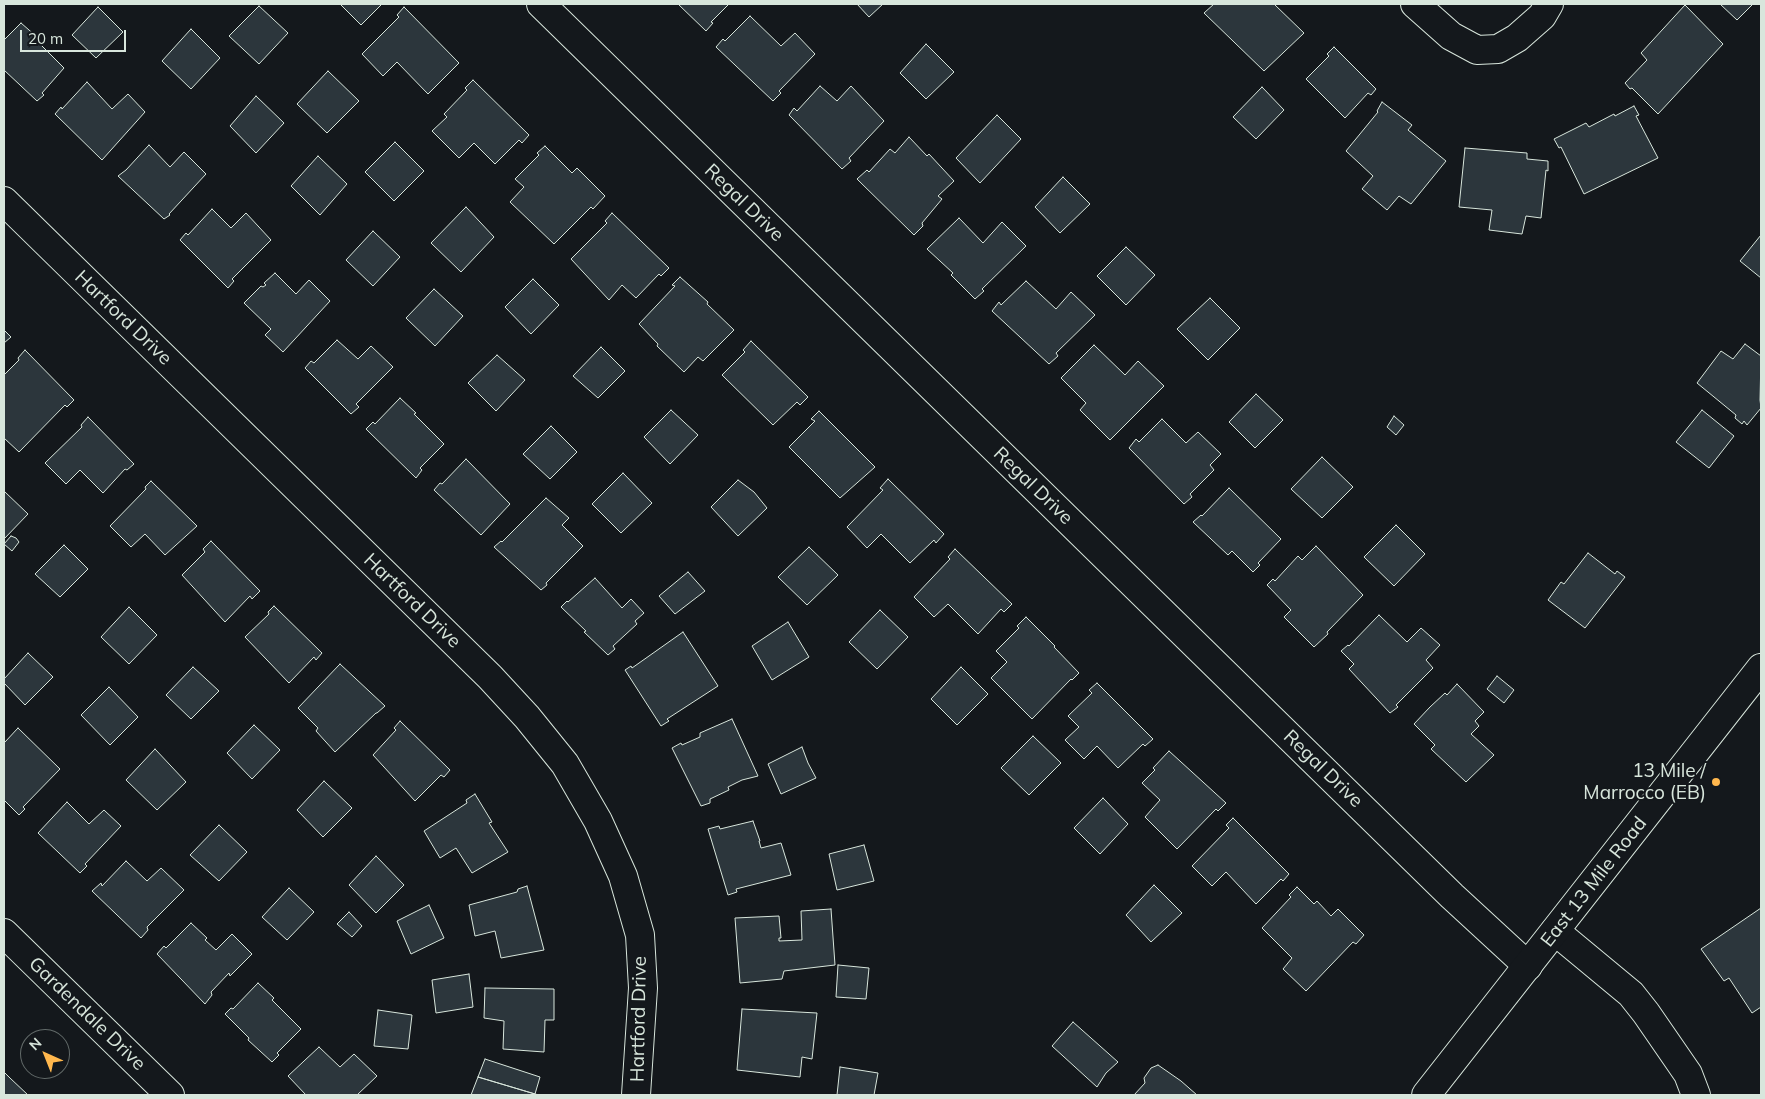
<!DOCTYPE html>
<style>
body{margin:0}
#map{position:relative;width:1765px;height:1099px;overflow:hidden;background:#14181c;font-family:Mulish,sans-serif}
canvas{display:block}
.frame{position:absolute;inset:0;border:5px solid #d8e6dc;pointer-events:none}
.north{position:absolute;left:20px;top:1029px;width:50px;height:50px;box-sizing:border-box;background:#14181c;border:1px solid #626a69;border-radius:50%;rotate:316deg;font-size:14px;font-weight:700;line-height:20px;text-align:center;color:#d8e6dc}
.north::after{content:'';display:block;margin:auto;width:18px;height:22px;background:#ffb74d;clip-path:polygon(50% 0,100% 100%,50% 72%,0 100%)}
.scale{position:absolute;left:20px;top:30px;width:106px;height:22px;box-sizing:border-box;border:2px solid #d8e6dc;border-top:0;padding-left:6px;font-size:15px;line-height:18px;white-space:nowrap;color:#d8e6dc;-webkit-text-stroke:4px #14181c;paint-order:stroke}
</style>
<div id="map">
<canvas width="1765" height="1099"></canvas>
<div class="frame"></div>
<div class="north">N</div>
<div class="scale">20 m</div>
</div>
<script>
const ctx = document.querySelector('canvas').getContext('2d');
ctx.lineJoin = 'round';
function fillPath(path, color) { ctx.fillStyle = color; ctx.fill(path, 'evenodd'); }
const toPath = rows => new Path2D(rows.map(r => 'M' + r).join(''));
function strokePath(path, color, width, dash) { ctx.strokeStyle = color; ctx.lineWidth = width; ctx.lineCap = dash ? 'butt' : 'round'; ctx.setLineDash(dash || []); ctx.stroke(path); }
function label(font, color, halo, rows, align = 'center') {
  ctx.font = font + ' Mulish,sans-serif'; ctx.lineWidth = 4; ctx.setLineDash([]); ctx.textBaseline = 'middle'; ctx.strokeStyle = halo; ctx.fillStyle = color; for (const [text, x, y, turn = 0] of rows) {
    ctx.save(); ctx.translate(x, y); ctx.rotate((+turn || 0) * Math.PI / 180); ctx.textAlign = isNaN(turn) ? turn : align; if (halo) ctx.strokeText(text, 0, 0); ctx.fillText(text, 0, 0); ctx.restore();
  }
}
const building = toPath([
 [340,4,382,4,361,25,340,4],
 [678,4,729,4,711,22,713,23,706,31,678,4],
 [857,4,883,4,869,17,857,4],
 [1214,4,1274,4,1304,33,1264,71,1204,13,1214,4],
 [1720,4,1753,4,1737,20,1720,4],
 [1685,5,1723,44,1658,114,1632,88,1630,89,1625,83,1647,60,1641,53,1685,5],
 [259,6,288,33,259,64,229,36,259,6],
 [98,7,123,32,96,58,72,35,98,7],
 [404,7,459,63,428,94,397,62,383,76,362,54,399,17,397,15,404,7],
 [750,16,781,46,795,33,815,54,779,91,781,93,773,101,716,47,723,39,725,41,750,16],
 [21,23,37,37,36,40,64,68,42,93,44,95,37,101,4,70,4,40,21,23],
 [191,29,220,58,191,89,162,61,191,29],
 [926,44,954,72,926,99,900,73,926,44],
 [1334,47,1376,89,1371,95,1368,93,1345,118,1306,79,1329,56,1327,54,1334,47],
 [328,71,359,101,327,133,297,104,328,71],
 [473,80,529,135,522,143,519,140,495,164,474,143,459,158,432,131,447,117,444,114,467,90,465,88,473,80],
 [87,82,112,109,128,94,145,112,102,160,55,114,61,107,62,109,87,82],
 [820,86,837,101,851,86,884,121,849,158,851,161,842,169,789,115,794,108,797,111,820,86],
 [1262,87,1284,110,1256,139,1233,117,1262,87],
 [256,96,284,123,256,153,230,126,256,96],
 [1382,102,1412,125,1408,130,1446,161,1411,204,1399,196,1387,210,1362,189,1373,176,1346,151,1378,112,1377,111,1382,102],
 [1634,106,1639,115,1636,116,1658,158,1584,194,1561,147,1559,148,1554,139,1586,123,1589,127,1614,114,1615,116,1634,106],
 [997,115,1021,139,980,183,956,158,997,115],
 [909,137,927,156,929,154,954,181,938,196,942,199,922,223,923,226,914,235,857,179,867,170,869,172,890,149,895,153,909,137],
 [395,142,424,171,394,201,365,172,395,142],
 [149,145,170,167,184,152,206,174,169,214,170,215,164,219,118,176,126,170,149,145],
 [545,146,572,173,577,168,605,196,593,209,591,207,554,244,510,202,524,187,515,179,539,155,537,153,545,146],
 [1465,148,1527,153,1527,159,1548,161,1548,171,1546,170,1541,218,1526,216,1522,234,1489,230,1492,210,1459,207,1465,148],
 [318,156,347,184,320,215,291,186,318,156],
 [1063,177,1090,204,1060,233,1035,207,1063,177],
 [466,207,494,237,461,272,431,243,466,207],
 [212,209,231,228,246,213,271,240,232,279,234,281,228,288,180,240,186,233,188,235,212,209],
 [612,213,669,268,661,276,659,274,636,298,622,285,609,300,571,259,607,223,605,221,612,213],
 [959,218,983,243,1002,222,1026,246,982,289,984,291,975,299,951,275,953,273,927,249,959,218],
 [373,231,400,257,373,286,346,260,373,231],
 [1761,235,1761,278,1740,261,1761,235],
 [1126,247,1155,275,1126,305,1097,276,1126,247],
 [275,273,296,294,309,280,330,301,283,352,265,335,271,329,244,303,261,286,263,287,266,285,264,283,275,273],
 [680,277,708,302,707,304,734,330,703,361,698,357,684,372,657,346,658,344,639,324,675,286,672,285,680,277],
 [533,279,559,305,531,334,505,307,533,279],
 [1026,281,1056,309,1071,292,1095,315,1056,353,1058,356,1049,364,992,311,999,302,1001,305,1026,281],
 [434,289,463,316,435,346,406,318,434,289],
 [1210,298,1240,328,1208,360,1177,329,1210,298],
 [4,330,11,337,4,343,4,330],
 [337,340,358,359,371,346,393,367,356,404,359,407,351,414,305,368,311,361,314,363,337,340],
 [751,341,808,397,800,405,797,402,773,425,722,375,745,352,743,350,751,341],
 [1745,344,1761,356,1760,400,1761,408,1747,425,1744,421,1742,424,1735,418,1736,415,1697,383,1721,351,1733,359,1745,344],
 [1094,345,1125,375,1138,361,1164,386,1110,440,1080,410,1086,403,1061,378,1094,345],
 [601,347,625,371,598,398,573,376,601,347],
 [25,350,74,400,67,407,65,405,19,452,4,438,4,375,19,360,18,358,25,350],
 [497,355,525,380,496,411,468,383,497,355],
 [1256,394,1283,420,1255,448,1229,422,1256,394],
 [400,398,416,413,414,414,444,444,420,468,422,470,416,478,366,429,373,422,375,424,400,398],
 [671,410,698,435,670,464,644,437,671,410],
 [1702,410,1734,436,1709,468,1676,442,1702,410],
 [819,411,875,467,840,498,789,447,815,421,811,419,819,411],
 [1394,416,1404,425,1396,435,1387,427,1394,416],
 [88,417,134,464,127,470,125,469,103,493,80,470,66,484,45,463,82,427,81,425,88,417],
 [1162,419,1186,443,1198,432,1221,454,1210,465,1214,470,1190,494,1192,497,1184,504,1129,448,1136,439,1139,442,1162,419],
 [551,426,577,452,550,479,523,454,551,426],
 [1322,457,1353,487,1322,518,1291,489,1322,457],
 [466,459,510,504,481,535,434,490,440,483,442,484,466,459],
 [623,473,652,503,621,533,592,504,623,473],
 [888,479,944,534,936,543,934,540,910,563,881,534,867,548,847,527,883,490,880,488,888,479],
 [738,480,754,492,767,508,738,536,711,507,738,480],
 [151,481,197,526,165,555,145,534,131,547,110,526,146,489,145,487,151,481],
 [1229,488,1281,539,1258,563,1260,565,1253,572,1232,551,1228,555,1193,522,1201,515,1202,516,1229,488],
 [4,491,28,514,4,539,4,491],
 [546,498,569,518,562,525,583,546,546,583,547,585,541,590,494,547,501,541,502,542,546,498],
 [1396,525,1425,554,1394,586,1364,557,1396,525],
 [11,536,16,538,19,542,12,551,4,544,11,536],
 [211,541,260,591,252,599,250,596,225,622,182,575,205,552,203,549,211,541],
 [64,545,88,569,60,597,35,574,64,545],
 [1316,546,1363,595,1327,632,1328,634,1314,647,1284,617,1291,610,1267,585,1273,579,1275,581,1298,556,1302,560,1316,546],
 [809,547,838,575,807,605,778,577,809,547],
 [955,549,1012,604,1004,612,1001,609,978,634,948,604,934,617,914,597,950,559,948,557,955,549],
 [1588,553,1615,574,1617,571,1625,577,1585,628,1548,600,1561,582,1564,584,1588,553],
 [688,572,705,591,675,614,659,596,688,572],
 [595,578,622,608,631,599,644,613,635,621,637,624,613,646,615,649,608,655,584,632,586,631,561,607,567,601,568,602,595,578],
 [274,606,322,653,316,660,314,657,289,683,245,637,269,614,268,612,274,606],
 [129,607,157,635,129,664,101,637,129,607],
 [880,610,908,637,877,669,849,642,880,610],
 [1379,615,1407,642,1421,628,1440,645,1426,660,1433,668,1396,705,1398,707,1390,713,1349,669,1354,664,1341,651,1348,645,1349,646,1379,615],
 [1026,617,1055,646,1054,647,1079,673,1072,680,1071,679,1032,719,991,678,1007,662,996,651,1019,628,1017,626,1026,617],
 [788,622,809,657,772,680,752,646,788,622],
 [683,632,718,686,667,719,669,721,661,726,625,670,631,666,632,668,683,632],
 [28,653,53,677,25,705,4,683,4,679,28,653],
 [340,664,385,706,377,713,376,713,335,752,316,731,318,728,298,708,340,664],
 [193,667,219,691,191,719,166,695,193,667],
 [961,667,988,694,957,725,931,699,961,667],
 [1497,676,1514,690,1504,703,1487,689,1497,676],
 [1097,683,1153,739,1145,746,1143,744,1118,768,1097,746,1084,759,1065,740,1079,727,1068,716,1092,693,1089,690,1097,683],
 [1457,684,1484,712,1475,721,1479,726,1471,734,1494,755,1466,782,1431,749,1435,745,1414,724,1430,707,1445,693,1447,695,1457,684],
 [109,687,138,717,110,745,81,715,109,687],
 [732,719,758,776,742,780,728,787,729,790,710,799,710,803,701,806,672,748,681,743,682,745,700,737,700,733,732,719],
 [400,721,450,770,444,777,441,775,415,801,373,755,396,730,394,728,400,721],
 [254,725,280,750,252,779,227,753,254,725],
 [18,728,60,769,23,807,25,809,19,815,4,800,4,741,5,742,18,728],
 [1033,736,1061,763,1029,795,1001,768,1033,736],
 [802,747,808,763,816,778,781,794,768,764,802,747],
 [155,749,186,782,157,810,126,780,155,749],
 [1169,751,1226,803,1218,811,1216,809,1177,849,1145,817,1160,800,1142,783,1155,770,1153,768,1169,751],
 [324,781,352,808,323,837,297,810,324,781],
 [475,794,492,822,489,823,508,852,472,873,456,848,440,858,424,831,467,803,466,800,475,794],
 [1103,798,1128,824,1100,854,1074,828,1103,798],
 [67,802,89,824,104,810,121,826,85,864,87,866,80,873,38,833,67,802],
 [1233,818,1289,874,1283,881,1281,879,1256,904,1226,872,1212,886,1192,866,1229,828,1226,825,1233,818],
 [753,821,760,841,759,841,761,848,781,843,791,875,736,889,737,892,728,895,708,829,719,826,720,829,753,821],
 [219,825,247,852,219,881,190,855,219,825],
 [864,845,874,881,837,890,829,854,864,845],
 [376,856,404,885,376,913,349,885,376,856],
 [126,861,147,881,161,868,184,890,147,927,148,930,141,938,92,891,101,883,102,886,126,861],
 [1154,885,1182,913,1151,942,1126,915,1154,885],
 [527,886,544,950,501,958,495,931,475,936,469,905,517,892,518,889,527,886],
 [1297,887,1314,904,1317,901,1331,916,1338,909,1364,935,1356,944,1353,942,1306,991,1283,969,1292,958,1262,928,1291,897,1289,895,1297,887],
 [289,888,314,912,287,940,262,917,289,888],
 [429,905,444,938,411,954,397,921,429,905],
 [1761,908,1761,1007,1752,1013,1729,978,1724,981,1701,949,1761,908],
 [831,909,835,965,784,971,782,979,740,983,735,918,779,916,781,938,779,938,779,941,802,940,801,911,831,909],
 [349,912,362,926,352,937,337,924,349,912],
 [191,923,207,938,205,940,216,950,232,934,252,954,230,976,229,973,211,992,212,995,205,1004,157,954,164,946,166,948,191,923],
 [838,965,869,968,866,999,836,997,838,965],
 [469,974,473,1007,436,1013,432,980,469,974],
 [258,983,274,998,272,1000,301,1029,277,1053,279,1055,272,1062,248,1040,249,1038,225,1014,231,1008,233,1009,258,983],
 [485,988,554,989,554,1020,545,1020,544,1052,503,1049,504,1021,484,1018,485,988],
 [742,1009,817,1013,812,1059,802,1057,800,1077,737,1070,742,1009],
 [378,1010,412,1015,408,1049,374,1046,378,1010],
 [1073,1022,1118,1062,1106,1073,1097,1087,1052,1046,1073,1022],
 [319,1047,340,1067,354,1054,377,1076,357,1095,306,1095,288,1076,319,1047],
 [485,1059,540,1077,535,1094,478,1077,485,1059],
 [1158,1065,1181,1081,1197,1095,1134,1095,1145,1083,1144,1078,1151,1068,1158,1065],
 [840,1067,878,1073,874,1095,837,1095,840,1067],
 [4,1072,10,1078,28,1095,4,1095,4,1072],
 [478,1077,535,1094,539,1095,471,1095,478,1077]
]);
fillPath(building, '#2c363c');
strokePath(building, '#d8e6dc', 1);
const minor = toPath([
 [541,4,1452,896,1528,966],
 [1415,4,1451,36,1477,50,1498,49,1517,38,1542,16,1549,4],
 [4,201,490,677,527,717,565,764,598,821,623,876,640,935,643,988,636,1095],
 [1555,931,1631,994,1646,1013,1688,1074,1696,1095],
 [4,933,170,1095]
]);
const secondary = toPath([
 [1426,1095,1761,668]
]);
strokePath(minor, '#d8e6dc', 30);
strokePath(secondary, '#d8e6dc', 30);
strokePath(minor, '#14181c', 28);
strokePath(secondary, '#14181c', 28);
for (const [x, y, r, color] of [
 [1716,782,5,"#ffb74d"]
]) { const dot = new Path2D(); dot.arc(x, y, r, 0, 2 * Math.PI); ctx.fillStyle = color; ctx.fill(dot); strokePath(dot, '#14181c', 2); }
label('19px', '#d8e6dc', '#14181c', [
 ["Regal Drive",744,203,44],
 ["Hartford Drive",123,318,44],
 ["Regal Drive",1033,486,44],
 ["Hartford Drive",412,601,44],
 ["Regal Drive",1323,769,44],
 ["East 13 Mile Road",1594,882,-52],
 ["Gardendale Drive",87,1014,44],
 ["Hartford Drive",639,1019,-89]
]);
label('19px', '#d8e6dc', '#14181c', [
 ["13 Mile /",1706,771],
 ["Marrocco (EB)",1706,793]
], 'right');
</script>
